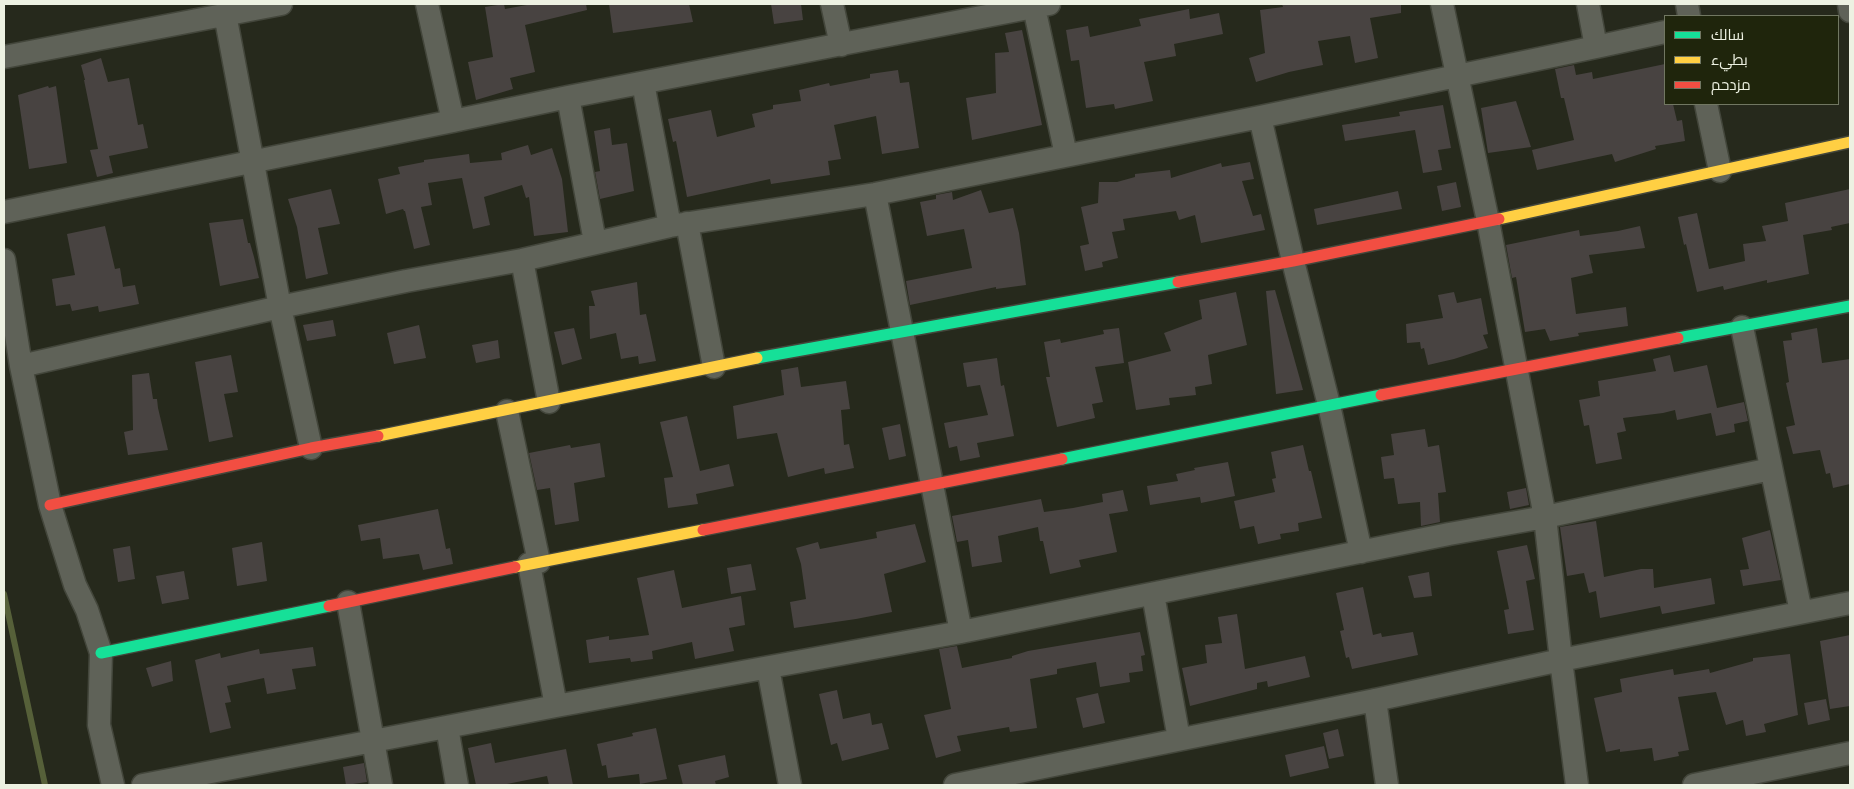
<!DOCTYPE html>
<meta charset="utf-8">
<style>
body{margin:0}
#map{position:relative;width:1854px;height:789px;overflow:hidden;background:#26291c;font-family:Helvetica,Cairo,sans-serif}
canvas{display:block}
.frame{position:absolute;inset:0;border:5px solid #edf1e2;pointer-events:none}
.legend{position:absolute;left:1664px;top:15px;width:175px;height:90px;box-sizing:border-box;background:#1f250c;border:1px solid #717762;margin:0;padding:6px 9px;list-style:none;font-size:15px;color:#edf1e2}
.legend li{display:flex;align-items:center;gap:10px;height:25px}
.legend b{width:25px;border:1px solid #717762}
</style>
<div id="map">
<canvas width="1854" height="789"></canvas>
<div class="frame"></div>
<ul class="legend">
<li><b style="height:6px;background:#16e098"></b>سالك</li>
<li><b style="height:6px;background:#ffcf43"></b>بطيء</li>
<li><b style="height:6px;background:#f24e42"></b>مزدحم</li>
</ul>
</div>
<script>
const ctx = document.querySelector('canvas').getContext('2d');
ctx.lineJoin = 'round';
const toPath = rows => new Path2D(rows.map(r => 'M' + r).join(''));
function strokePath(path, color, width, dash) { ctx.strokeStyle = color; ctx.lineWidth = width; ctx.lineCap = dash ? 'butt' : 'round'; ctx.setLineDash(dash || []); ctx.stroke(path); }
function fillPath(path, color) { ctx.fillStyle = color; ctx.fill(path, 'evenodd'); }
strokePath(toPath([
 [4,594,45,785]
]), '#566039', 6);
fillPath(toPath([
 [504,4,505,9,532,4,586,4,587,10,525,25,535,72,510,78,513,89,476,100,468,62,493,57,485,7],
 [609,4,689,4,693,22,613,33],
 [771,4,801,4,803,20,774,24],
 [1282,4,1401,4,1401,13,1370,18,1378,58,1355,63,1350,36,1318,41,1323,65,1289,72,1256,82,1249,58,1265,53,1260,10,1283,7],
 [1189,9,1190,19,1219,13,1223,34,1174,44,1176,56,1144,62,1153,101,1115,109,1114,104,1086,108,1079,60,1071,61,1066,30,1088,26,1090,37,1141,26,1139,19],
 [1022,30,1042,125,972,140,966,98,996,93,995,53,1009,52,1005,33],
 [101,58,108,82,129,78,138,125,143,124,148,148,109,156,113,173,97,177,90,150,98,149,84,80,85,80,81,65],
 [1665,64,1665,104,1673,104,1677,121,1682,120,1685,141,1655,146,1656,149,1615,162,1612,154,1537,170,1532,150,1574,140,1564,98,1561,98,1555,69,1574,65,1576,75,1592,72,1593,79],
 [898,70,900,83,909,82,919,148,882,154,876,116,834,125,841,159,828,161,830,175,771,184,770,179,687,197,676,141,673,142,668,119,711,110,717,137,755,127,752,114,773,109,773,105,801,101,799,90,829,83,830,86,870,78,870,74],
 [48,86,49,88,56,86,67,163,29,169,18,95],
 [1516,101,1531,147,1488,153,1481,108],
 [1443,105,1451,148,1438,150,1442,170,1423,173,1415,130,1345,141,1342,125,1400,116,1399,112],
 [610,128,612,145,627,143,634,191,600,199,595,172,600,171,594,131],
 [528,145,531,155,552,148,562,179,568,232,534,236,529,197,526,198,522,185,484,197,490,225,473,229,462,178,428,183,432,205,421,207,430,245,414,249,405,211,404,211,403,209,386,214,378,179,400,174,398,167,424,162,424,160,469,154,470,163,502,160,501,153],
 [1250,162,1254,179,1242,181,1253,216,1261,214,1265,230,1201,243,1195,215,1179,220,1176,211,1123,219,1125,230,1112,232,1118,258,1102,262,1103,267,1085,271,1080,246,1089,244,1081,207,1098,203,1099,182,1117,182,1135,177,1135,174,1170,170,1171,178,1221,163,1222,167],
 [1456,182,1461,207,1442,211,1437,186],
 [331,189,340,224,318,228,328,274,306,279,297,227,288,199],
 [1850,189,1850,223,1831,227,1832,230,1803,235,1809,274,1767,283,1767,280,1724,290,1723,286,1697,292,1686,244,1684,245,1678,217,1697,213,1709,269,1745,261,1743,244,1766,241,1762,226,1788,221,1785,203],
 [981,190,989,213,1013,208,1019,233,1026,285,996,289,996,287,910,305,906,281,972,268,964,229,927,236,920,202,936,199,936,195,952,192,953,200],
 [1398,191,1402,209,1317,225,1314,209],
 [243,219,248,243,250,243,254,257,259,278,220,286,209,223],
 [105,226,115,269,120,268,123,287,135,285,139,304,99,312,98,306,72,311,70,304,56,306,52,279,75,275,67,234],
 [1640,226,1645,248,1589,255,1593,273,1571,278,1576,314,1626,307,1628,326,1578,333,1579,336,1550,341,1545,329,1525,332,1516,277,1512,278,1506,245,1579,230,1580,236,1618,231],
 [637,282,640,315,646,314,656,361,639,364,638,356,621,359,616,333,590,339,589,306,595,306,591,291],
 [1275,290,1303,390,1276,394,1266,291],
 [1236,292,1247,345,1208,355,1212,384,1195,387,1196,395,1169,398,1170,405,1136,410,1128,362,1171,351,1164,333,1202,319,1199,300],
 [1454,292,1457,303,1481,298,1488,334,1483,335,1488,348,1454,359,1428,365,1424,348,1421,349,1420,342,1407,343,1406,324,1443,318,1438,295],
 [333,320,336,336,307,341,303,325],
 [419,325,426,358,394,364,387,333],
 [574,328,582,359,562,365,554,332],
 [1119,328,1124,363,1095,367,1103,402,1092,404,1095,418,1057,427,1046,377,1050,377,1044,342,1060,339,1061,343,1104,334,1103,330],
 [1817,328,1822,363,1850,359,1850,484,1833,488,1830,473,1826,474,1820,450,1793,454,1786,427,1795,425,1786,383,1789,382,1783,341,1792,340,1791,333],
 [498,340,500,358,476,363,472,345],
 [231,355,238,392,224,394,233,437,209,442,195,362],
 [1670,355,1674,372,1707,365,1717,408,1744,402,1748,421,1734,424,1735,432,1716,436,1711,413,1677,420,1675,410,1663,413,1623,418,1626,431,1617,433,1622,459,1596,464,1589,425,1584,426,1579,400,1600,396,1598,381,1656,371,1653,359],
 [997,358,1001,386,1004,385,1014,436,977,443,980,457,960,461,957,446,949,448,944,423,988,415,980,385,967,387,963,363],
 [798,367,801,387,846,381,850,409,841,410,844,445,849,444,854,468,825,474,824,468,788,477,777,433,737,439,733,406,784,395,781,370],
 [149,373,153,399,157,399,158,408,168,450,128,455,124,432,133,430,132,375],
 [687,416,700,471,729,464,734,486,696,494,698,504,668,508,664,478,673,477,660,422],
 [900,424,906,456,889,460,882,428],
 [1425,429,1428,447,1439,445,1446,492,1438,493,1440,522,1421,526,1420,502,1398,504,1394,478,1384,479,1381,457,1394,455,1391,434],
 [600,443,605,477,574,483,579,521,555,525,550,488,537,490,529,453,570,445,571,448],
 [1303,445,1309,471,1311,471,1322,518,1298,523,1299,531,1280,534,1281,539,1258,544,1254,526,1240,529,1234,501,1275,492,1272,479,1276,478,1271,452],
 [1228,462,1235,496,1201,503,1200,497,1150,505,1147,486,1178,481,1176,474,1195,470,1194,468],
 [1526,488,1529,505,1510,509,1507,492],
 [1123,490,1128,511,1109,514,1117,552,1079,560,1081,567,1050,574,1043,541,1040,541,1038,527,998,536,1002,562,972,567,968,540,957,542,952,516,1041,499,1044,512,1073,508,1103,502,1102,494],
 [438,509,446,549,450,548,453,564,423,570,419,554,383,559,380,538,361,541,358,525],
 [1596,521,1604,577,1641,569,1653,569,1654,588,1711,578,1715,604,1662,614,1660,606,1600,618,1596,591,1589,593,1584,573,1567,576,1560,527],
 [915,524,926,562,884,574,892,612,856,619,794,628,790,602,806,599,801,564,796,548,818,542,820,549,877,538,876,532],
 [1770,530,1781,580,1743,586,1740,570,1749,569,1742,538],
 [262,542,267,581,237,586,232,548],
 [1527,545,1535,579,1526,581,1534,630,1508,634,1504,610,1509,609,1497,551],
 [130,546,135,579,118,582,113,549],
 [751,564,756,590,731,594,727,568],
 [674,570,682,608,741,596,745,625,729,628,734,651,695,659,692,642,652,651,653,659,631,662,630,658,589,663,586,640,609,636,609,640,649,635,637,578],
 [184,571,189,599,162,604,156,576],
 [1429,572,1432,596,1414,598,1408,576],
 [1363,587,1373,635,1381,633,1382,637,1413,632,1418,655,1352,669,1349,657,1346,658,1340,631,1344,630,1336,593],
 [1237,614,1245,669,1305,656,1310,677,1268,687,1267,681,1257,683,1257,689,1190,706,1182,668,1207,663,1205,645,1222,643,1218,617],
 [1140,632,1145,655,1141,656,1143,671,1129,673,1130,682,1100,687,1096,662,1057,669,1057,674,1030,679,1037,728,1010,732,1009,727,957,736,961,751,936,758,924,715,951,709,939,649,957,646,962,668,1012,658,1012,656,1028,651],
 [1850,635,1850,706,1830,709,1820,641],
 [313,647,316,666,292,669,296,689,267,694,264,678,227,686,231,702,225,703,231,728,210,733,195,660,220,653,221,658,259,649,260,654],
 [1790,654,1798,715,1764,724,1766,732,1746,736,1743,720,1726,725,1716,692,1678,697,1689,750,1678,752,1679,756,1654,761,1652,748,1620,752,1620,749,1606,752,1594,698,1622,692,1620,679,1673,669,1674,675,1709,669,1710,673,1753,661,1753,658],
 [171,661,173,681,152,687,146,668],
 [837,690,843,719,870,713,872,725,882,723,889,749,842,761,837,743,831,745,819,694],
 [1098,693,1105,723,1083,728,1076,698],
 [1826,699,1830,720,1808,725,1804,703],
 [656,728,667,779,640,784,639,774,608,778,606,765,602,766,597,744,633,736,632,733],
 [1338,729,1344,756,1329,759,1323,733],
 [491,743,495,763,566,749,573,785,549,785,547,776,502,785,476,785,468,748],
 [1324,746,1329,768,1290,777,1285,755],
 [725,755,729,777,715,781,716,785,683,785,678,765],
 [364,763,367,782,346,785,343,767]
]), '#484341');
const street = toPath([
 [427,4,453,121],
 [832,4,841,45],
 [1442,4,1488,221,1545,517,1561,660,1577,785],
 [1588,4,1596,47,1665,32],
 [1687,4,1689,16],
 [1849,4,1850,11],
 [1034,7,1066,155],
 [225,14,280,307,311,448],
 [4,57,281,4],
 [643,83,670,226],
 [568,97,595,242],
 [1706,104,1720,171],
 [1260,117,1293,261,1329,405,1361,552],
 [875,194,961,632],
 [4,212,453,121,568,97,1049,4],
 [687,223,714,367],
 [4,260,21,366,50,505,75,585,87,610,101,653,99,725,113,785],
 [522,260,549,402],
 [1742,327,1801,612],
 [21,366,280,307,406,281,522,260,670,226,875,194,1260,117,1596,47],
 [507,411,539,562],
 [529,564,556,706],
 [1153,594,1179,739],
 [348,602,381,785],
 [768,668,790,785],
 [1375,700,1387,785],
 [447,727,457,785],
 [143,785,556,706,961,632,1449,534,1545,517,1771,469],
 [955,785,1375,700,1561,660,1850,603],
 [1694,785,1850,753]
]);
const fast = toPath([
 [1678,338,1850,306],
 [757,358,1178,282],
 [1062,459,1381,395],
 [101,653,329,606]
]);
const slow = toPath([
 [1499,219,1850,142],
 [378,436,757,358],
 [515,567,703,530]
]);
const jam = toPath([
 [1178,282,1293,261,1499,219],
 [1381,395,1678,338],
 [50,505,311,448,378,436],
 [703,530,1062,459],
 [329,606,515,567]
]);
strokePath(street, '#43463b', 25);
strokePath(fast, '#43463b', 14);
strokePath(slow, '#43463b', 14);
strokePath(jam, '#43463b', 14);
strokePath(street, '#5f6258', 22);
strokePath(fast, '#16e098', 11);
strokePath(slow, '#ffcf43', 11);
strokePath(jam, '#f24e42', 11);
</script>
